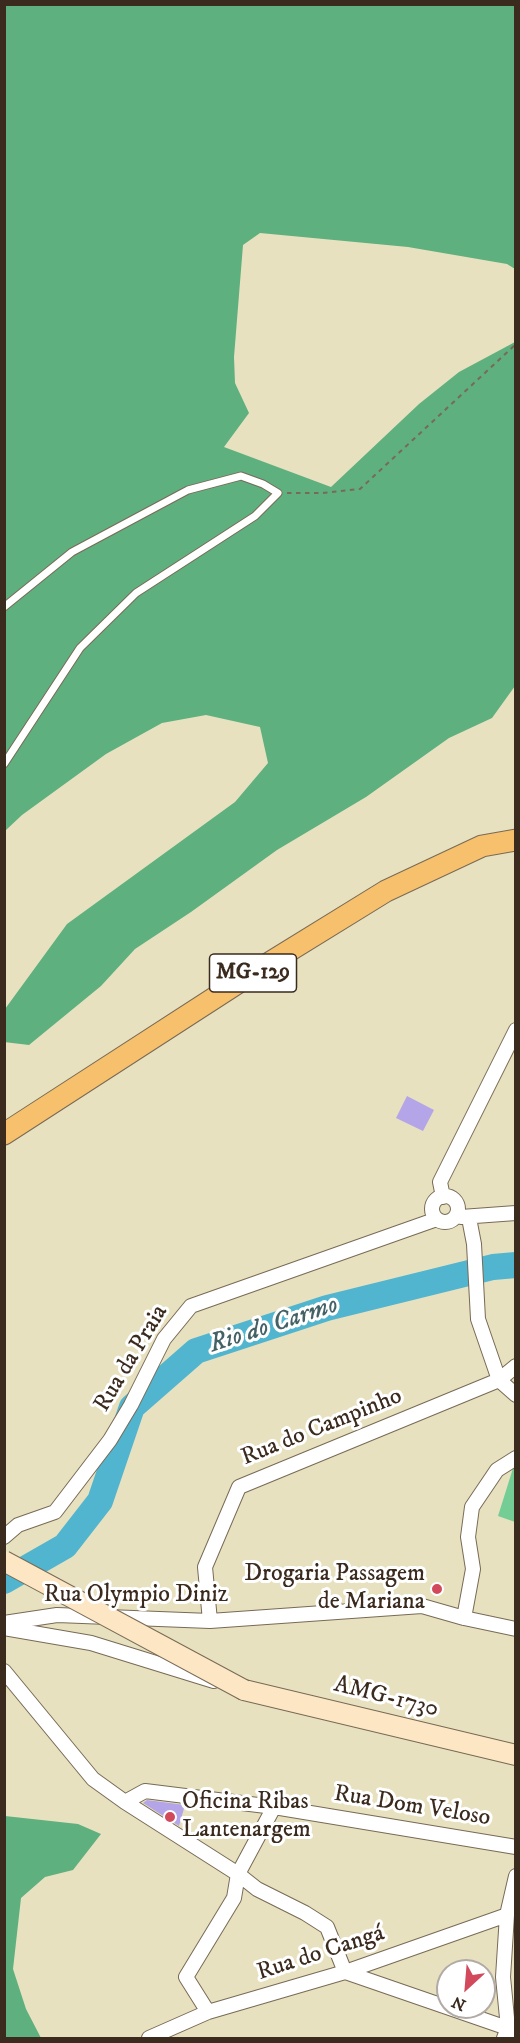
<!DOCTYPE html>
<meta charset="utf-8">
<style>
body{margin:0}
#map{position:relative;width:520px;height:2043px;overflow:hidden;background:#e8e1bf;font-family:"IM FELL DW Pica",serif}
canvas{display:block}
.frame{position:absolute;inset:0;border:6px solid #3b2a1e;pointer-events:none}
.north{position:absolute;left:436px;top:1959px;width:60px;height:60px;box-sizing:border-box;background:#fff;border:2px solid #b1aaa5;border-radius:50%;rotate:206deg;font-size:16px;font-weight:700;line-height:24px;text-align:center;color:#3b2a1e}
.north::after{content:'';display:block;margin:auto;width:21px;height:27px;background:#d1495b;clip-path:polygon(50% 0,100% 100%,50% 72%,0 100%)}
</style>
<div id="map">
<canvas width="520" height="2043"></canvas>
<div class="frame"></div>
<div class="north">N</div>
</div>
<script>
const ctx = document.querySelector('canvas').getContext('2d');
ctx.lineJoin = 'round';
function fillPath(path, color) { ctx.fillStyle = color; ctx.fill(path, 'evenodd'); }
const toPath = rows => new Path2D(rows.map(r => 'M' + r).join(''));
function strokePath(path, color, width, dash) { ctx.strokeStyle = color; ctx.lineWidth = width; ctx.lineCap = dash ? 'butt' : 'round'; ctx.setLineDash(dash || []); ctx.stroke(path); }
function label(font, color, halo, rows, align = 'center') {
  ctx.font = font + ' "IM FELL DW Pica",serif'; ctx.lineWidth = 6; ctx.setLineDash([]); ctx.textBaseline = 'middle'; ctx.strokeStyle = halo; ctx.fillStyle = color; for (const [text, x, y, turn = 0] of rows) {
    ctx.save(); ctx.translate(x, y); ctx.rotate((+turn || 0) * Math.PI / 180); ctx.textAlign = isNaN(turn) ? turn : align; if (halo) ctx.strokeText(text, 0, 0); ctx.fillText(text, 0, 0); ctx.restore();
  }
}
fillPath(toPath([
 [515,1462,515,1522,498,1516]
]), '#73cd94');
fillPath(toPath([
 [5,5,515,5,515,269,507,264,408,247,260,233,243,245,234,357,235,383,249,413,224,447,331,487,419,404,459,372,515,342,515,686,492,718,449,738,366,797,277,850,191,912,135,949,101,986,29,1045,4,1042,5,1009,67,924,235,802,268,763,260,727,206,715,162,723,106,754,22,815,5,831],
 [5,1816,78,1824,101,1834,73,1870,45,1877,21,1898,13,1969,26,2009,41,2038,5,2038]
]), '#5eb07e');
strokePath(toPath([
 [4,1581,65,1546,100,1501,132,1407,196,1351,327,1308,493,1267,516,1265]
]), '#51b5cf', 26);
fillPath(toPath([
 [407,1096,434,1110,423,1131,396,1118],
 [147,1800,185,1805,179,1826,143,1803]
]), '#b3a5e8');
const lane = toPath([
 [4,607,72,552,188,490,241,476,263,484,278,493,255,516,136,593,80,648,4,764]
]);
const street = toPath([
 '432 1209a13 13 0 1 1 26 0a13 13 0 1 1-26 0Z',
 [443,1197,440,1182,516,1030],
 [461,1217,516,1213],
 [469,1218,474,1244,478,1319,499,1380,516,1366],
 [4,1537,18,1525,55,1512,110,1440,131,1405,164,1339,191,1306,437,1219],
 [464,1618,473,1569,468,1537,472,1507,497,1470,516,1458],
 [210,1621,205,1567,239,1487,499,1380,516,1395],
 [4,1623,57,1615,210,1621,422,1606,464,1618,516,1629],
 [4,1628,91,1643,214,1681],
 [4,1671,93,1779,125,1802,238,1874,257,1889,305,1913,327,1927,345,1972,516,2031],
 [125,1802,145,1791,274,1807,516,1847],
 [208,2012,186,1977,234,1898,238,1874,274,1807],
 [149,2038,208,2012,345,1972,507,1915],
 [504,2038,508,2028,503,1977,507,1915,516,1876]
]);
const secondary = toPath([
 [244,1690,516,1755]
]);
const primary = toPath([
 [4,1134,253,973,386,891,482,846,516,840]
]);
strokePath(lane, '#786a56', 9);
strokePath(street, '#786a56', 16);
strokePath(secondary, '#786a56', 22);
strokePath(primary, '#786a56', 23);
strokePath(toPath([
 [287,493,322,493,360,489,516,344]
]), '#786a56', 2, [4.5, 4.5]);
strokePath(lane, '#fff', 7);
strokePath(street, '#fff', 14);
strokePath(secondary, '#fce6c4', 20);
strokePath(primary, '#f7c06c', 21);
const secondaryBridge = toPath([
 [4,1561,244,1690]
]);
strokePath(secondaryBridge, '#786a56', 22, []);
strokePath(secondaryBridge, '#fce6c4', 20);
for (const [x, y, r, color] of [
 [437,1589,6,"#d1495b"],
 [170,1817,6,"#d1495b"]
]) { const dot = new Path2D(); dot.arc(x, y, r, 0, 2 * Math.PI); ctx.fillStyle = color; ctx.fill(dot); strokePath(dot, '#fff', 2); }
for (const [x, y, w] of [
 [253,973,87]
]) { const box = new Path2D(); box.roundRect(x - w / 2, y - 19, w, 38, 4.5); ctx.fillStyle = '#fff'; ctx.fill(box); strokePath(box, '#3b2a1e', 1.5); }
label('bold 22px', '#3b2a1e', null, [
 ["MG-129",253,973]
]);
label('24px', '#3b2a1e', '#fff', [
 ["Rua da Praia",132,1359,-59],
 ["Rua do Campinho",322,1428,-22],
 ["Rua Olympio Diniz",136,1596],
 ["AMG-1730",386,1698,14],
 ["Rua Dom Veloso",412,1807,9],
 ["Rua do Cangá",321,1954,-18]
]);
label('24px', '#3b2a1e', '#fff', [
 ["Drogaria Passagem",425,1575],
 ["de Mariana",425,1603],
 ["Oficina Ribas",182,1803,"left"],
 ["Lantenargem",182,1831,"left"]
], 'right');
label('italic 26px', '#446265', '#fff', [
 ["Rio do Carmo",274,1326,-18]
]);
</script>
